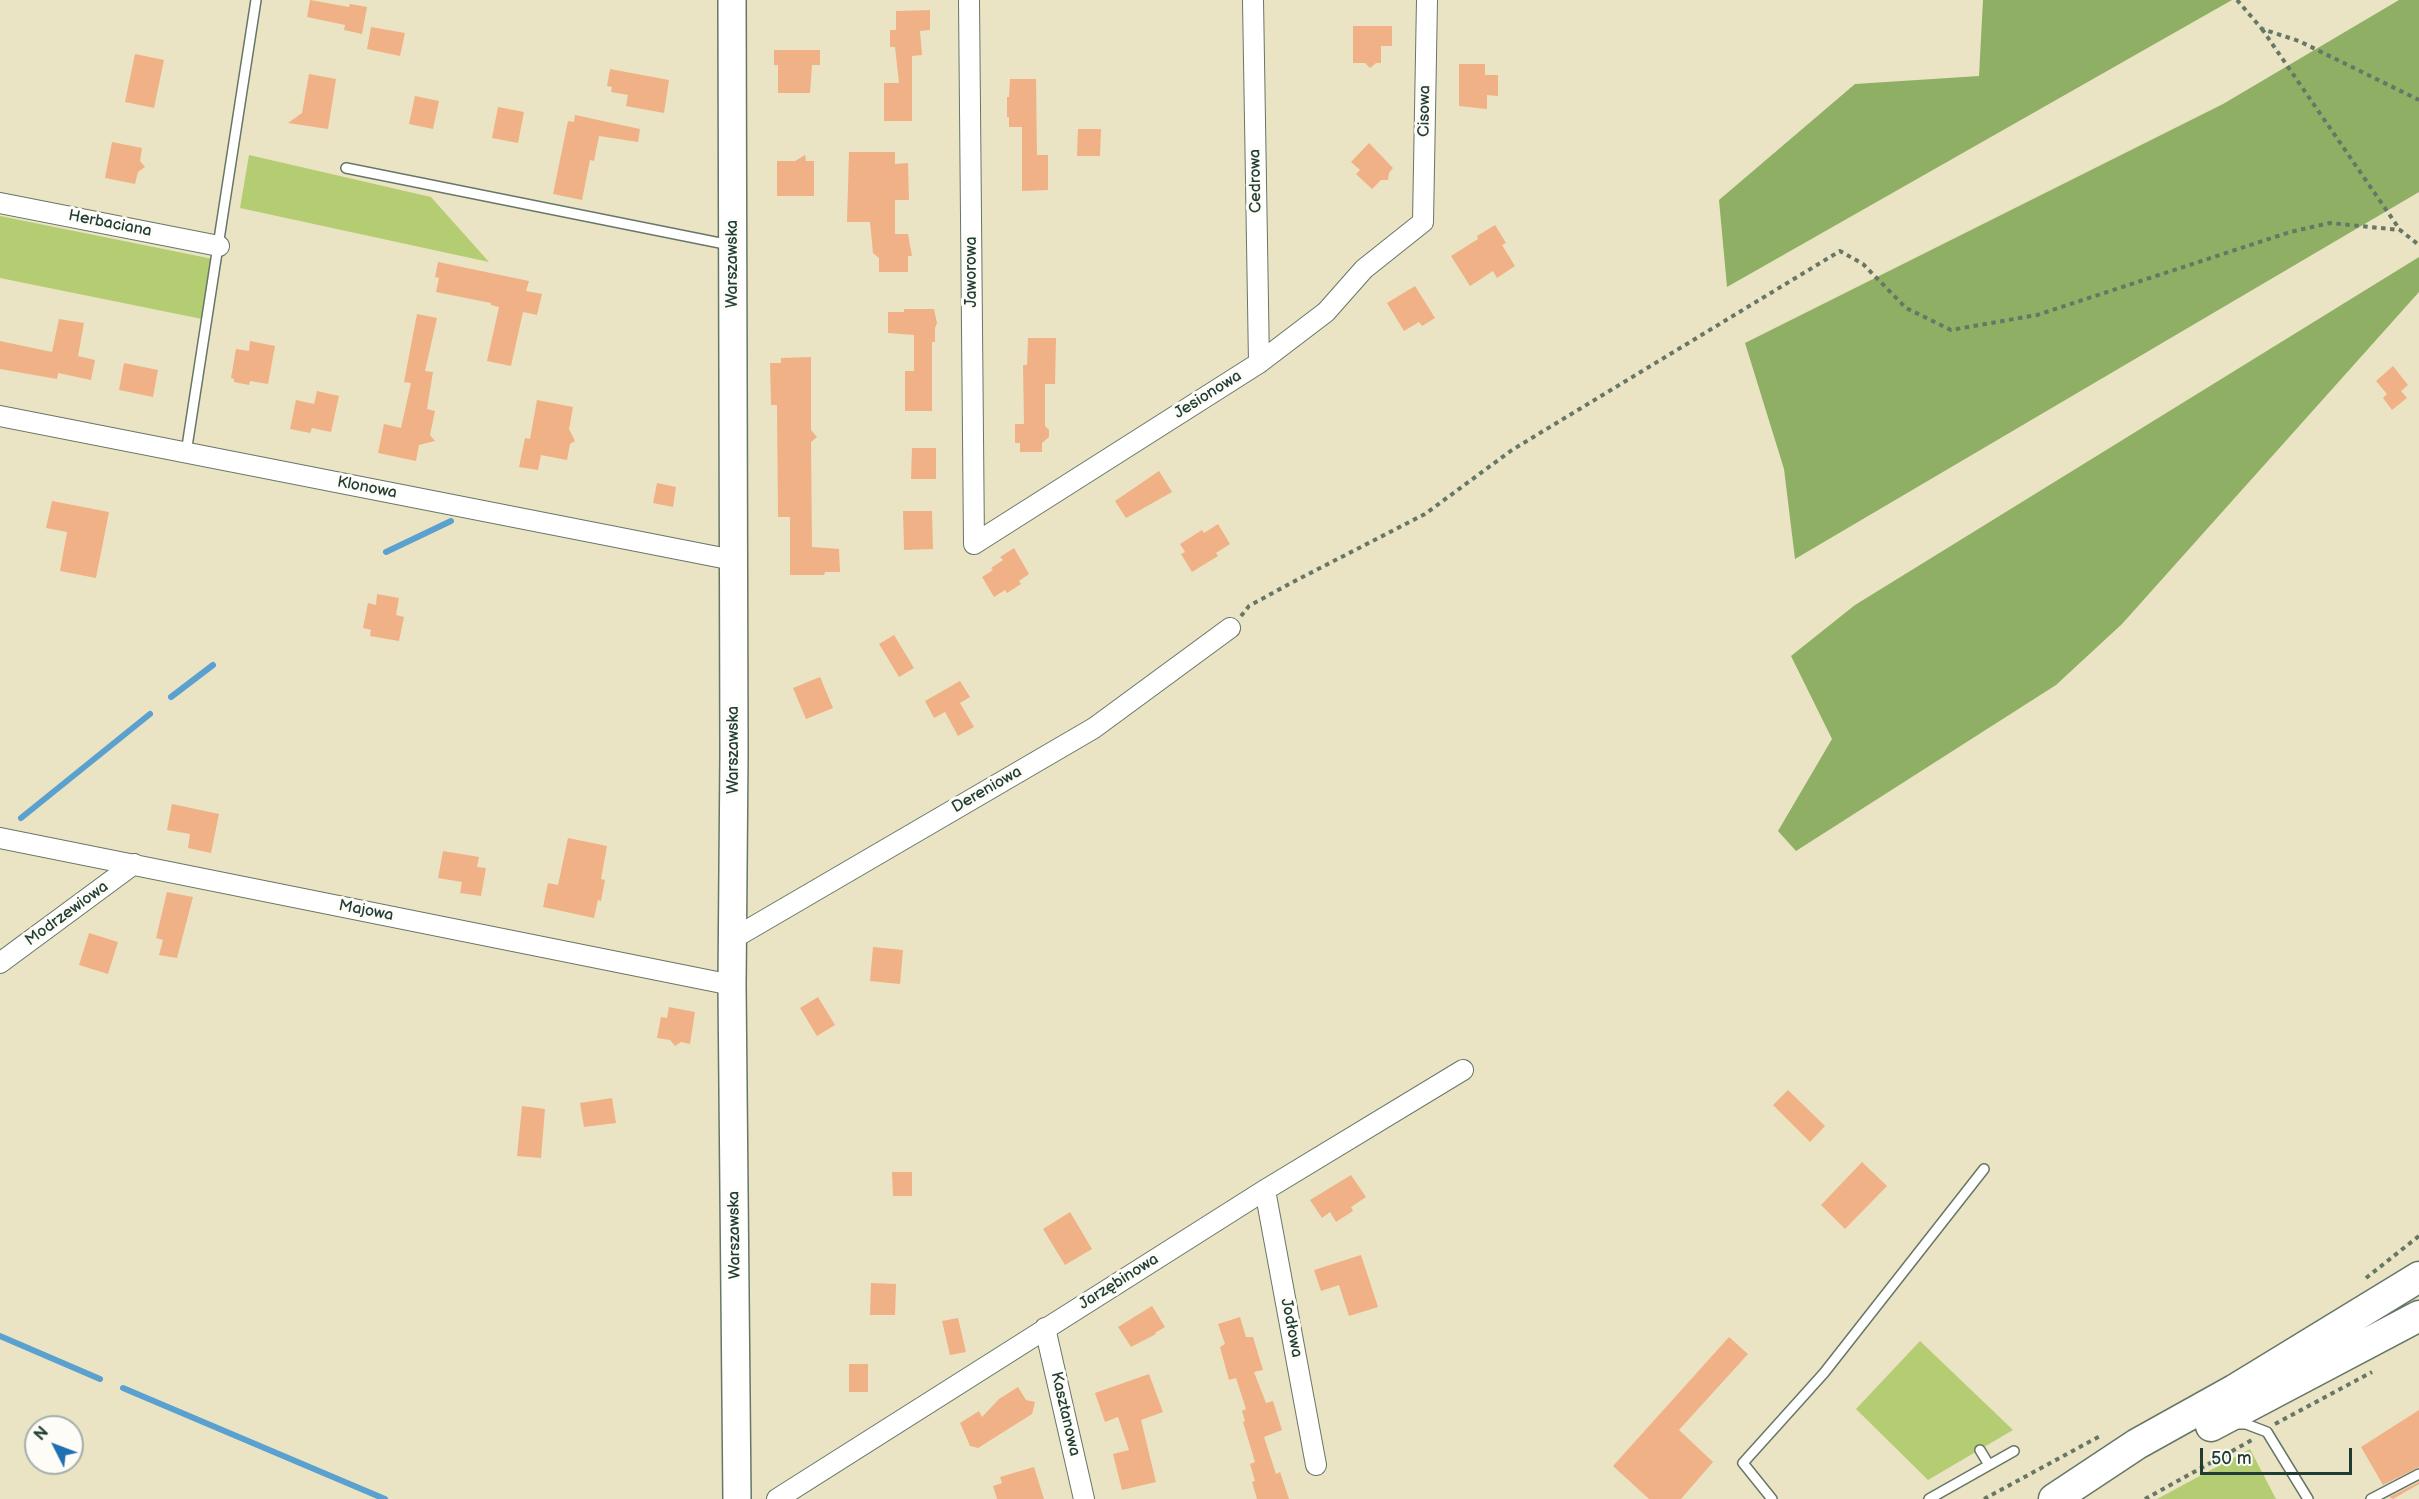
<!DOCTYPE html>
<meta charset="utf-8">
<style>
body{margin:0}
#map{position:relative;width:2419px;height:1499px;overflow:hidden;background:#eae4c4;font-family:"Balsamiq Sans",sans-serif}
canvas{display:block}
.north{position:absolute;left:24px;top:1415px;width:60px;height:60px;box-sizing:border-box;background:#fdfcf7;border:2px solid #a4b0a9;border-radius:50%;rotate:312deg;font-size:16px;font-weight:700;line-height:24px;text-align:center;color:#1f3d34}
.north::after{content:'';display:block;margin:auto;width:21px;height:27px;background:#1f6fb2;clip-path:polygon(50% 0,100% 100%,50% 72%,0 100%)}
.scale{position:absolute;left:2200px;top:1448px;width:152px;height:27px;box-sizing:border-box;border:3px solid #1f3d34;border-top:0;padding-left:8px;font-size:18px;line-height:21px;white-space:nowrap;color:#1f3d34;-webkit-text-stroke:4px #fdfcf7;paint-order:stroke}
</style>
<div id="map">
<canvas width="2419" height="1499"></canvas>
<div class="north">N</div>
<div class="scale">50 m</div>
</div>
<script>
const ctx = document.querySelector('canvas').getContext('2d');
ctx.lineJoin = 'round';
function fillPath(path, color) { ctx.fillStyle = color; ctx.fill(path, 'evenodd'); }
const toPath = rows => new Path2D(rows.map(r => 'M' + r).join(''));
function strokePath(path, color, width, dash) { ctx.strokeStyle = color; ctx.lineWidth = width; ctx.lineCap = dash ? 'butt' : 'round'; ctx.setLineDash(dash || []); ctx.stroke(path); }
function label(font, color, halo, rows, align = 'center') {
  ctx.font = font + ' "Balsamiq Sans",sans-serif'; ctx.lineWidth = 6; ctx.setLineDash([]); ctx.textBaseline = 'middle'; ctx.strokeStyle = halo; ctx.fillStyle = color; for (const [text, x, y, turn = 0] of rows) {
    ctx.save(); ctx.translate(x, y); ctx.rotate((+turn || 0) * Math.PI / 180); ctx.textAlign = isNaN(turn) ? turn : align; if (halo) ctx.strokeText(text, 0, 0); ctx.fillText(text, 0, 0); ctx.restore();
  }
}
fillPath(toPath([
 [249,155,431,197,489,262,240,208],
 [0,216,213,259,202,319,0,278],
 [1920,1341,2013,1430,1928,1480,1856,1409],
 [2250,1449,2276,1499,2157,1499]
]), '#b4cd72');
fillPath(toPath([
 [1983,0,2232,0,1727,287,1719,200,1855,84,1979,76],
 [2399,0,2419,0,2419,192,1795,559,1784,469,1745,343,2223,104],
 [2419,257,2419,292,2122,624,2056,685,1796,851,1778,831,1832,739,1791,656,1855,605]
]), '#8fb064');
strokePath(toPath([
 [386,552,451,521],
 [171,697,213,665],
 [21,818,150,714],
 [0,1336,100,1379],
 [123,1388,385,1499]
]), '#5aa1d0', 6);
fillPath(toPath([
 [310,0,349,7,350,4,367,7,362,34,344,30,345,25,307,17],
 [930,10,930,30,920,31,922,55,912,56,912,121,884,121,884,83,899,83,895,47,890,47,890,30,896,30,896,11],
 [1353,26,1392,26,1392,46,1381,46,1381,63,1376,63,1370,68,1365,63,1353,63],
 [371,27,405,33,400,56,367,49],
 [774,50,820,50,820,65,812,65,810,93,778,93,778,65,774,65],
 [135,54,164,60,154,108,125,102],
 [1459,64,1485,64,1485,75,1498,75,1498,96,1487,95,1487,109,1459,106],
 [610,69,669,80,664,113,626,106,628,95,611,92,612,87,607,86],
 [309,74,336,79,328,129,288,123,302,113],
 [1010,79,1036,79,1037,155,1048,155,1048,190,1022,191,1022,127,1009,127,1009,117,1007,117,1007,97,1009,97],
 [415,96,439,101,433,129,409,124],
 [498,107,524,112,518,143,492,138],
 [575,115,640,129,638,142,599,136,594,161,590,160,582,200,553,194,568,121,574,122],
 [1078,129,1101,129,1100,156,1077,156],
 [112,142,142,148,140,161,145,167,138,172,135,184,105,178],
 [1369,143,1393,168,1389,173,1388,180,1381,180,1372,189,1356,174,1360,170,1351,162],
 [849,152,895,152,895,164,908,163,909,200,895,200,895,234,908,234,912,256,908,256,908,272,879,272,879,258,873,253,870,222,847,222],
 [805,155,806,161,814,161,814,196,777,196,777,161,795,161],
 [1495,225,1506,243,1502,245,1515,266,1497,278,1493,271,1470,286,1451,256,1478,239,1477,236],
 [438,262,529,281,526,291,542,294,537,315,523,312,511,366,487,361,499,307,491,305,491,303,436,292,439,278,435,277],
 [1415,286,1435,318,1422,326,1419,322,1404,331,1387,303],
 [904,309,934,309,937,323,935,328,935,342,932,342,932,411,905,411,905,371,914,371,914,335,888,333,888,312,904,312],
 [417,314,437,318,425,371,433,372,427,409,435,411,430,435,435,441,419,445,416,461,378,453,384,424,401,428,411,383,404,382],
 [59,319,84,323,78,356,95,360,91,380,58,373,57,379,0,369,0,341,52,352],
 [1028,338,1056,338,1055,384,1045,384,1045,426,1049,430,1049,437,1042,443,1042,452,1020,452,1020,443,1015,443,1015,424,1024,424,1023,365,1027,365],
 [250,341,275,346,268,384,250,381,249,385,234,382,234,379,231,378,236,349,249,351],
 [811,357,811,430,817,437,811,442,812,547,839,549,840,572,825,572,824,575,790,575,790,517,778,517,777,405,771,405,770,363,781,363,781,358],
 [124,363,158,370,153,397,119,390],
 [2393,366,2408,385,2401,391,2407,398,2392,410,2383,398,2387,394,2376,381],
 [317,391,339,396,331,432,312,428,310,433,290,429,296,400,314,404],
 [537,400,573,407,569,429,575,441,570,444,567,460,541,455,538,470,519,467,525,438,530,439],
 [912,448,936,448,936,479,911,479],
 [1159,471,1172,492,1126,518,1115,501],
 [657,483,676,487,673,507,653,503],
 [52,501,109,512,96,578,60,571,67,532,46,528],
 [903,511,932,511,933,549,904,550],
 [1218,524,1230,544,1216,553,1218,556,1192,572,1181,554,1185,552,1180,544,1202,530,1204,533],
 [1014,548,1029,574,1019,581,1021,584,1007,593,1005,590,994,597,982,577,993,570,991,568,1003,560,1000,557],
 [377,594,399,598,396,615,404,617,399,641,370,636,371,630,363,628,368,603,376,605],
 [894,635,914,668,899,677,879,644],
 [820,677,833,708,806,719,793,688],
 [960,681,970,697,960,703,974,727,958,736,945,712,934,718,925,701],
 [172,804,219,814,211,853,188,848,190,834,167,830],
 [568,838,607,846,601,879,605,880,601,901,598,900,594,918,543,907,548,883,558,885],
 [443,851,479,857,477,867,486,868,481,896,460,893,462,882,438,878],
 [167,892,193,897,177,958,159,955,163,940,156,938],
 [89,933,118,942,108,974,79,965],
 [873,947,903,950,900,984,870,981],
 [818,997,835,1025,817,1036,800,1008],
 [669,1007,695,1012,690,1044,681,1042,675,1046,670,1040,657,1038,661,1017,667,1018],
 [1788,1090,1825,1126,1810,1142,1773,1105],
 [612,1098,616,1123,584,1127,580,1103],
 [522,1106,545,1109,541,1158,517,1156],
 [1862,1162,1887,1186,1845,1229,1821,1205],
 [892,1172,912,1172,912,1196,893,1196],
 [1351,1175,1366,1197,1351,1207,1353,1211,1336,1222,1330,1212,1322,1218,1310,1200],
 [1070,1212,1092,1249,1065,1265,1043,1229],
 [1361,1255,1378,1307,1349,1316,1339,1285,1321,1291,1314,1270],
 [871,1283,896,1284,895,1315,870,1315],
 [1152,1306,1165,1327,1155,1333,1156,1334,1131,1347,1118,1327],
 [1240,1317,1246,1337,1253,1337,1263,1370,1254,1372,1266,1403,1273,1401,1282,1430,1264,1437,1276,1474,1280,1472,1289,1499,1257,1499,1252,1482,1255,1481,1250,1464,1255,1462,1243,1422,1245,1421,1242,1411,1246,1409,1236,1378,1229,1380,1220,1347,1225,1344,1218,1324],
 [958,1318,966,1352,950,1355,942,1321],
 [1729,1337,1748,1354,1679,1430,1713,1462,1681,1499,1649,1499,1613,1466],
 [849,1364,868,1364,868,1392,849,1392],
 [1149,1374,1163,1412,1141,1420,1156,1482,1122,1490,1113,1454,1129,1450,1118,1417,1105,1422,1095,1393],
 [1018,1387,1026,1400,1035,1402,1032,1414,978,1448,970,1446,960,1423,979,1411,982,1417,999,1399],
 [2419,1410,2419,1467,2383,1485,2361,1447],
 [1034,1467,1044,1499,997,1499,993,1486,1002,1483,1000,1477],
 [2419,1482,2419,1484,2393,1499,2389,1497]
]), '#f0b187');
const lane = toPath([
 [346,168,730,245],
 [186,453,256,0],
 [2237,1424,2246,1424,2267,1432,2308,1499],
 [1980,1450,1989,1465],
 [1772,1499,1743,1463,1824,1373,1984,1169],
 [1929,1499,2014,1451],
 [2371,1499,2419,1474]
]);
const street = toPath([
 [969,0,974,544],
 [1253,0,1259,363],
 [0,203,219,246],
 [0,416,733,560],
 [974,544,1259,363,1326,312,1364,269,1423,222,1427,0],
 [0,838,732,985],
 [734,938,1094,728,1230,628],
 [0,963,134,864],
 [1265,1190,1316,1465],
 [1045,1328,1084,1499],
 [777,1499,1265,1190,1463,1070]
]);
const secondary = toPath([
 [732,0,734,754,732,985,737,1499]
]);
const primary = toPath([
 [2211,1426,2419,1316],
 [2054,1499,2137,1444,2234,1390,2419,1277]
]);
strokePath(lane, '#676', 12);
strokePath(street, '#676', 22);
strokePath(secondary, '#676', 30);
strokePath(primary, '#676', 33);
strokePath(toPath([
 [2237,0,2262,29,2299,41,2419,100],
 [2262,29,2400,230],
 [1241,616,1249,606,1291,583,1425,514,1512,450,1840,251,1863,264,1906,308,1951,330,2037,315,2290,232,2330,223,2400,230,2419,245],
 [2366,1278,2419,1236],
 [2275,1424,2372,1372],
 [1984,1499,2102,1435],
 [2145,1499,2252,1440]
]), '#676', 4, [4.5, 4.5]);
strokePath(lane, '#fff', 9);
strokePath(street, '#fff', 20);
strokePath(secondary, '#fff', 27);
strokePath(primary, '#fff', 30);
label('16px', '#1f3d34', '#fdfcf7', [
 ["Cisowa",1425,111,-89],
 ["Cedrowa",1256,181,-91],
 ["Herbaciana",110,224,11],
 ["Warszawska",733,264,-90],
 ["Jaworowa",972,272,-90],
 ["Jesionowa",1208,395,-32],
 ["Klonowa",367,488,11],
 ["Warszawska",734,750,-90],
 ["Dereniowa",987,790,-30],
 ["Majowa",366,911,11],
 ["Modrzewiowa",67,914,-36],
 ["Warszawska",735,1235,-91],
 ["Jarzębinowa",1119,1282,-32],
 ["Jodłowa",1291,1328,79],
 ["Kasztanowa",1065,1414,77]
]);
</script>
